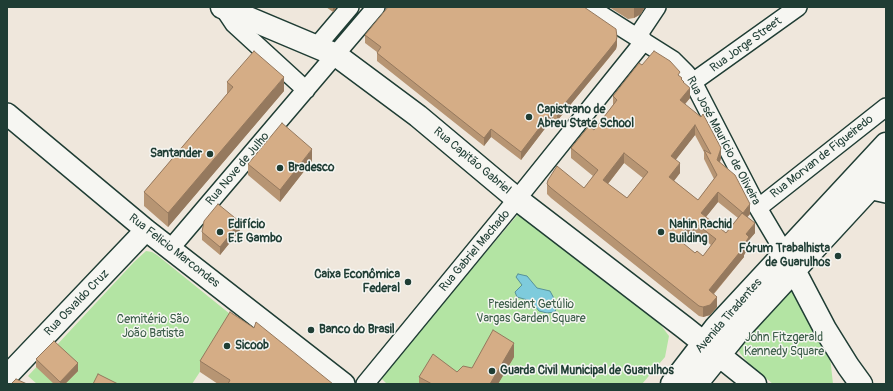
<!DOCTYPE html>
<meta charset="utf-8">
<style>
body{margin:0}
#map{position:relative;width:893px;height:391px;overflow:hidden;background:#efe7dc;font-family:Pangolin,sans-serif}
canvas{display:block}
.frame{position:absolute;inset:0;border:8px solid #1f3d34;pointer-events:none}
</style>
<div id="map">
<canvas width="893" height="391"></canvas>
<div class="frame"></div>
</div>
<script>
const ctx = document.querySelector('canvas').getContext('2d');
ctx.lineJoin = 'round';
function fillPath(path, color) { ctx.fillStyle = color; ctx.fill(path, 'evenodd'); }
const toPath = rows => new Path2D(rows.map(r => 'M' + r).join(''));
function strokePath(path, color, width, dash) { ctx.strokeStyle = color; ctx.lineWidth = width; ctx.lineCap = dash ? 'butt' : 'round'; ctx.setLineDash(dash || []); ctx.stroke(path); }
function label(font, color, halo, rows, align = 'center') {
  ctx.font = font + ' Pangolin,sans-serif'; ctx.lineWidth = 3; ctx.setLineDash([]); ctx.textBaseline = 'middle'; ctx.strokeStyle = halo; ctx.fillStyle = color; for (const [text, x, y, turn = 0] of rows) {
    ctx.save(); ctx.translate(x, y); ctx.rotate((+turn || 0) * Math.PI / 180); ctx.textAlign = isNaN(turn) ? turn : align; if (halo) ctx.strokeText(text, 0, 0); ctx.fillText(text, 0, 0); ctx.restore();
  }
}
fillPath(toPath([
 [520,212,657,320,669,336,665,357,642,384,387,384,380,377],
 [146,251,152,252,157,255,235,318,192,384,37,384,28,376,134,262],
 [794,290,830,356,833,384,773,384,750,365,740,353,737,347,787,291]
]), '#b3e4a3');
const water = toPath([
 [518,274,527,276,537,288,550,291,557,304,555,312,547,313,539,311,531,301,517,297,515,292,522,285,516,277,518,274]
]);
fillPath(water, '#7ecbdc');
strokePath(water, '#589299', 1);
const minor = toPath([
 [589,7,673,60,686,73,693,82,758,208,790,262],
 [224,9,234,24,306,90],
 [637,37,657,7],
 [316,47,350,7],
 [693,82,798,7],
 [868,190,886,194],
 [758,208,886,107],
 [170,249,376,7],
 [365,384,517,199,644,41]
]);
const tertiary = toPath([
 [7,114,146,230,344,384],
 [7,376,146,230]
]);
const secondary = toPath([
 [222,7,336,55,418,116,517,199,685,328,755,384],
 [794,270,825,329,848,366,861,384],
 [672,384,716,327,886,144],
 [696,384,741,328,886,171]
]);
strokePath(minor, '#1f3d34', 20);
strokePath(tertiary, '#1f3d34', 24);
strokePath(secondary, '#1f3d34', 25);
strokePath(minor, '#f6f6f2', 17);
strokePath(tertiary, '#f6f6f2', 21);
strokePath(secondary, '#f6f6f2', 22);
fillPath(toPath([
 [326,7,337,7,333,12],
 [609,7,645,7,641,14,634,18,628,19],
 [365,35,617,45,616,49,609,58,557,121,553,118,521,160,491,137,484,146,377,61,377,52,365,43],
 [642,65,680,76,684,83,690,98,685,104,721,158,720,162,750,214,747,217,755,233,749,240,749,247,744,255,744,257,714,294,717,307,710,315,703,317,699,316,551,198,547,194,547,184,584,188,593,176,571,158,571,148,594,130,613,105,613,96],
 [695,135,704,152,704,159,714,179,698,200,674,181,680,173,675,160],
 [624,163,643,178,627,198,608,184],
 [718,202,738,218,726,233,706,217],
 [694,231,711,245,703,256,695,253,682,243,691,232,693,233],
 [227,82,284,91,168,227,144,206,144,192,227,94],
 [312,161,280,202,248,175,248,164],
 [240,230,220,255,202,240,202,232],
 [514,357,498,384,419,384,419,377,457,372,472,368],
 [36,359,78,371,65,384,54,384,36,367],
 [200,361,333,384,218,384,200,372]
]), '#b79573');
fillPath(toPath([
 [333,7,337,7,333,12],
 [634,7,645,7,641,14,634,18],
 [617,37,617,45,616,49,557,121,557,113],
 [284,77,284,91,168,227,168,213],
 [690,88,690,98,680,110,680,100],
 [553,110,553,118,521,160,521,152],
 [695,125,695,135,671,166,671,156],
 [491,129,491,137,484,146,484,138],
 [721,148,721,158,717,170,717,160],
 [312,149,312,161,280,202,280,190],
 [624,153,624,163,603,190,603,180],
 [680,163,680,173,669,187,669,177],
 [718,192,718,202,701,223,701,213],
 [750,204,750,214,743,222,743,213],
 [240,222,240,230,220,255,220,247],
 [691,222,691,232,678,249,678,239],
 [694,222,694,231,693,233,693,223],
 [755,223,755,233,749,240,749,247,744,255,744,257,709,299,709,290,743,246,746,234],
 [717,297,717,307,710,315,703,317,703,307],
 [514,343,514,357,498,384,489,384],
 [78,363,78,371,65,384,60,384,60,382]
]), '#95795e');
const building = toPath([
 [388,7,584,7,616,29,617,37,616,41,609,50,557,113,553,110,521,152,491,129,484,138,377,53,381,47,365,35,388,7],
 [254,51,284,77,168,213,144,192,233,87,227,82,254,51],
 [654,51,670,61,680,72,678,75,682,78,681,79,684,82,683,82,690,88,680,100,701,117,703,114,721,148,717,160,735,175,750,204,743,213,718,192,701,213,726,233,742,213,755,223,746,234,749,237,743,246,744,247,709,290,717,297,710,305,703,307,699,306,551,188,547,184,548,180,557,166,584,188,598,170,571,148,589,126,594,130,617,100,613,96,639,63,642,65,654,51],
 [695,125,711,154,704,150,717,175,698,200,669,177,680,163,671,156,695,125],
 [624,153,648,172,627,198,603,180,624,153],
 [691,222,693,223,694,222,716,239,703,256,697,251,695,253,678,239,691,222],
 [282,123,312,149,280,190,248,164,282,123],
 [218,204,240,222,220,247,202,232,204,221,218,204],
 [230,312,254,328,256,322,333,384,228,384,230,380,200,361,230,312],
 [493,330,514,343,490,384,432,384,419,377,433,354,457,372,463,366,472,368,493,330],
 [54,341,78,363,60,382,36,359,54,341],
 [98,374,118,384,93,384,98,374],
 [16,379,27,384,11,384,16,379]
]);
fillPath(building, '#d5ad86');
strokePath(building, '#95795e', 1);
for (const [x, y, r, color] of [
 [529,117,4,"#1f3d34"],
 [210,154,4,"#1f3d34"],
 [280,168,4,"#1f3d34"],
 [220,232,4,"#1f3d34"],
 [661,232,4,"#1f3d34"],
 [838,256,4,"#1f3d34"],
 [408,282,4,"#1f3d34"],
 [311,330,4,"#1f3d34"],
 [227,346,4,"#1f3d34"],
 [492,371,4,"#1f3d34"]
]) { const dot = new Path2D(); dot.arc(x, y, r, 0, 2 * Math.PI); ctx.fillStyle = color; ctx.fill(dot); strokePath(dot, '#f6f6f2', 1.5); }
label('12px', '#1f3d34', '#f6f6f2', [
 ["Rua Jorge Street",746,45,-36],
 ["Rua José Maurício de Oliveira",723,141,62],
 ["Rua Morvan de Figueiredo",822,157,-38],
 ["Rua Capitão Gabriel",472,161,40],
 ["Rua Nove de Julho",238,169,-50],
 ["Rua Felicio Marcondes",174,251,38],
 ["Rua Gabriel Machado",475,251,-50],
 ["Rua Osvaldo Cruz",77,303,-46],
 ["Avenida Tiradentes",729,316,-49]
]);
label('bold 12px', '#1f3d34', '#f6f6f2', [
 ["Capistrano de",537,110],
 ["Abreu State School",537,124],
 ["Santander",202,154,"right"],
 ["Bradesco",288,168],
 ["Edifício",228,225],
 ["E.E Gambo",228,239],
 ["Nahin Rachid",669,225],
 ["Building",669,239],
 ["Fórum Trabalhista",830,249,"right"],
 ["de Guarulhos",830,263,"right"],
 ["Caixa Econômica",400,275,"right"],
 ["Federal",400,289,"right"],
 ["Banco do Brasil",319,330],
 ["Sicoob",235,346],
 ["Guarda Civil Municipal de Guarulhos",500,371]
], 'left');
label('12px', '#3d5e4a', '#f6f6f2', [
 ["President Getúlio",531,305],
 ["Vargas Garden Square",531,319],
 ["Cemitério São",153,320],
 ["João Batista",153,334],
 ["John Fitzgerald",784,338],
 ["Kennedy Square",784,352]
]);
</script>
